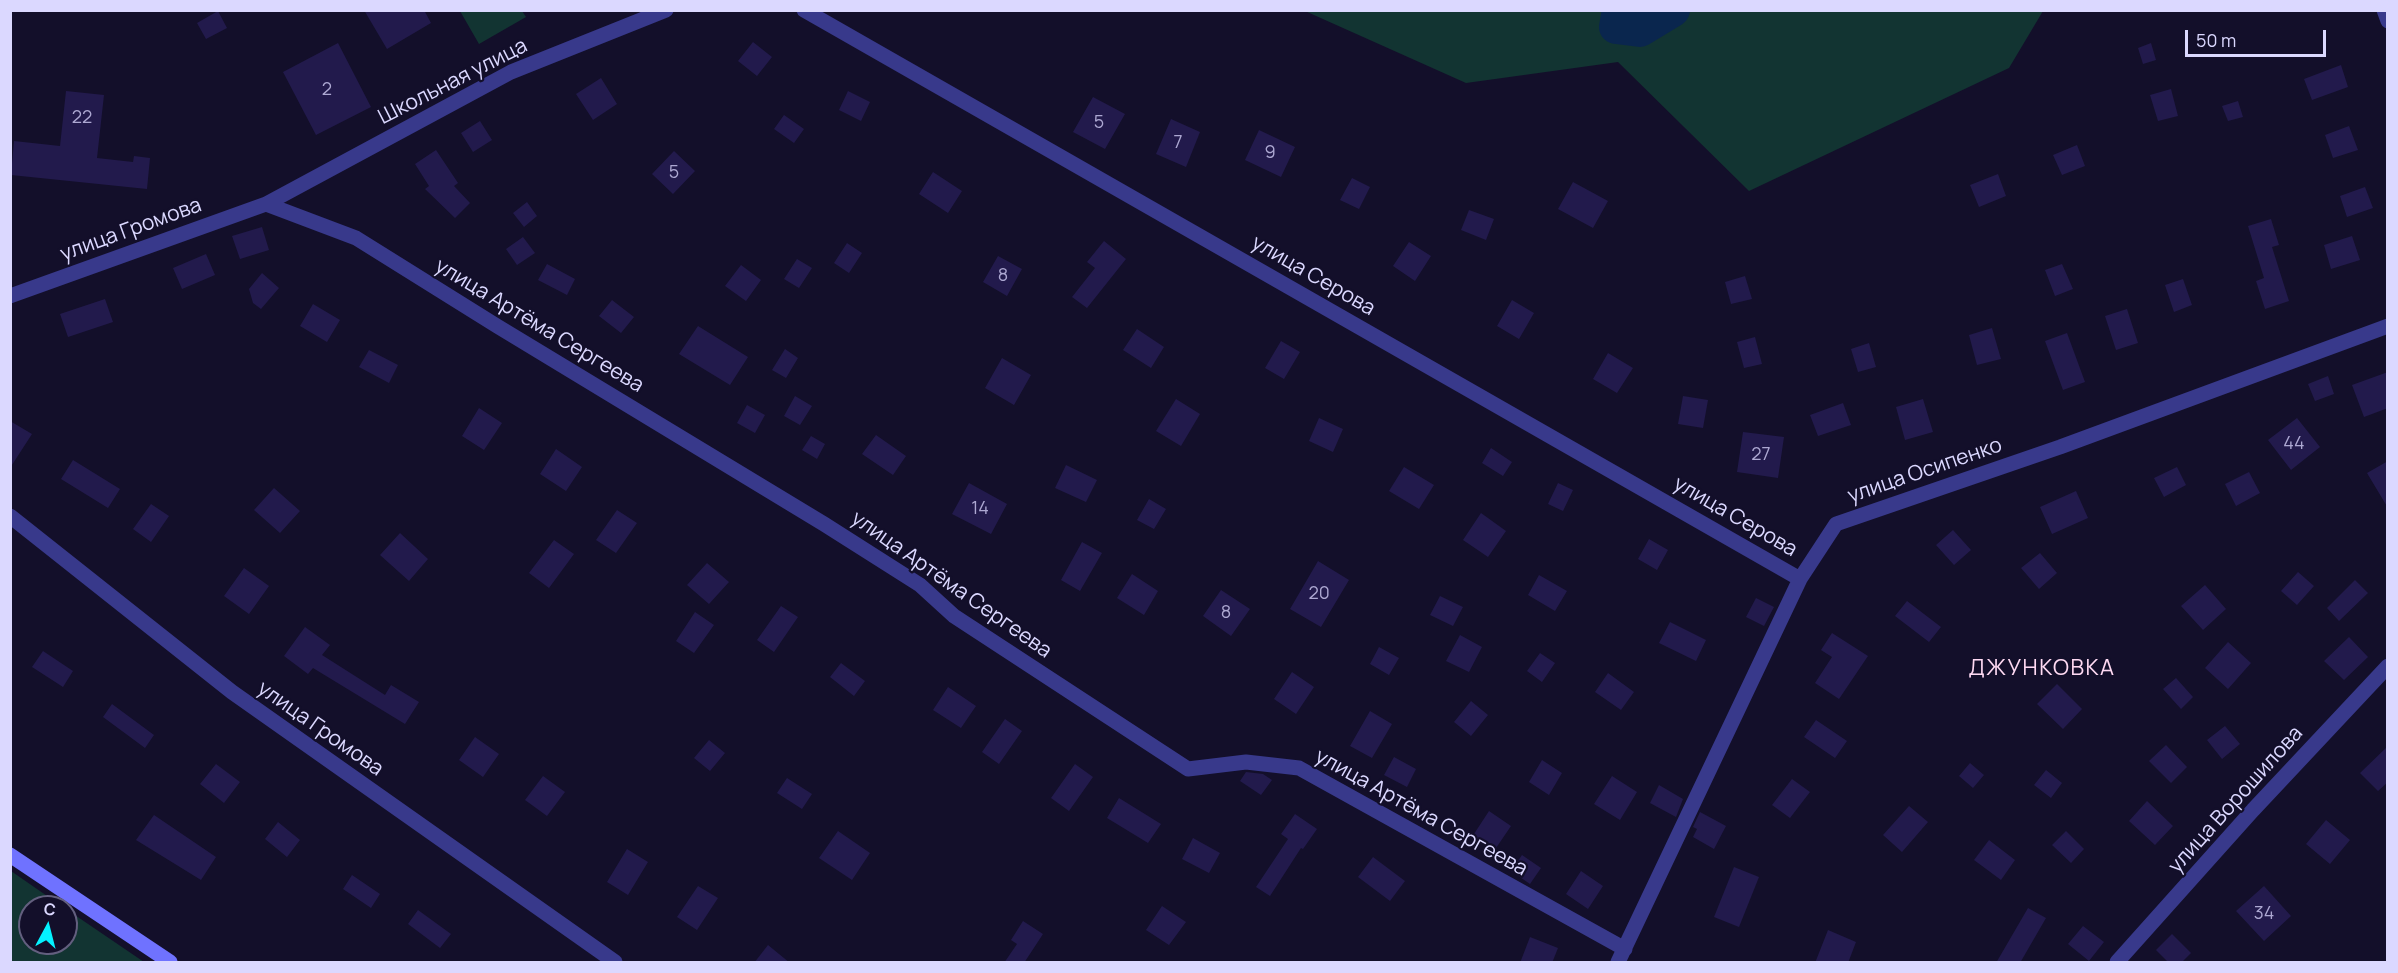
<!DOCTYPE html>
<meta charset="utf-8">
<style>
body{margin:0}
#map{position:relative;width:2398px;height:973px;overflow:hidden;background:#130f2a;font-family:Manrope,sans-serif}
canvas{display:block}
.frame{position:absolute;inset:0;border:12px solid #dbd8ff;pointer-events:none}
.north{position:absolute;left:18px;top:895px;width:60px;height:60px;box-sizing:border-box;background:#130f2a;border:2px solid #635f7f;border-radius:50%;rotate:7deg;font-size:16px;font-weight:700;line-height:24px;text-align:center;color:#dbd8ff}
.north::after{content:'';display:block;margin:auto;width:21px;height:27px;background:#04f1ff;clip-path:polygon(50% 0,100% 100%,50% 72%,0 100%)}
.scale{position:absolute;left:2185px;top:30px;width:141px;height:27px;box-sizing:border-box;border:3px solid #dbd8ff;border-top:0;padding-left:8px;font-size:18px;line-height:21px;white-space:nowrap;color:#dbd8ff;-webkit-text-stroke:4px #130f2a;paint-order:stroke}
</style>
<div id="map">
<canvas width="2398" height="973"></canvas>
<div class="frame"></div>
<div class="north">С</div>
<div class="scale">50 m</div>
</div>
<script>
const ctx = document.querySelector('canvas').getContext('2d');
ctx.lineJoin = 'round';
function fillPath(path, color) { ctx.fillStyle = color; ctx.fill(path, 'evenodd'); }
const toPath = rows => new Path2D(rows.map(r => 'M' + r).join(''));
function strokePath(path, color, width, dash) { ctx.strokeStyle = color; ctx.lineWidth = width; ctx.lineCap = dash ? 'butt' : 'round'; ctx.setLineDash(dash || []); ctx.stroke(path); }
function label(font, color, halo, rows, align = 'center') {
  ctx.font = font + ' Manrope,sans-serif'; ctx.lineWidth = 4.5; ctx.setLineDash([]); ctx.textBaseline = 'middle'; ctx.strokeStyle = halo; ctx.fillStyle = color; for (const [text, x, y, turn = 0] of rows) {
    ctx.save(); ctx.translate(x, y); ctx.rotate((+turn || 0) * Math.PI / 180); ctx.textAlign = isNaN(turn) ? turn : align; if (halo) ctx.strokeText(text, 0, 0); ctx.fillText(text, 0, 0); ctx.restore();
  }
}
fillPath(toPath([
 [460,11,522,11,526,17,479,44],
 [1305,11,2043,11,2009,68,1749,191,1618,62,1466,83],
 [11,871,63,907,30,907,30,943,66,943,66,909,144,962,11,962]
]), '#123432');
strokePath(toPath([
 [1619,10,1616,27,1640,30,1673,10]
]), '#0a264e', 34);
fillPath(toPath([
 [364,10,424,10,431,23,387,49],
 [218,11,227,28,206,39,197,23],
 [753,42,772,57,757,76,738,61],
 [338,43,371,107,316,135,283,72],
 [2151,43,2156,60,2143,64,2138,48],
 [2341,65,2348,87,2312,100,2304,79],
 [601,78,617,104,593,120,576,94],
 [2171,89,2178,116,2158,121,2150,95],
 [66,91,104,95,97,158,133,162,134,156,150,158,147,189,11,175,14,141,60,146],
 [848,91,870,102,861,121,839,110],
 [1093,97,1125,114,1105,149,1073,132],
 [2238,101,2243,117,2228,121,2222,106],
 [784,115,804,129,794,143,774,129],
 [1171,119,1200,132,1186,167,1156,154],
 [480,121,492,140,473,152,461,133],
 [2349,126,2358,150,2333,158,2325,135],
 [1259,130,1295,147,1281,177,1245,160],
 [2077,145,2085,166,2062,175,2053,155],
 [436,150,458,183,454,186,470,203,455,218,425,189,429,186,415,164],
 [674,151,695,171,673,194,652,174],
 [933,172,962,191,948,213,919,194],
 [1998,174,2006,196,1979,207,1970,185],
 [1352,178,1370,187,1359,209,1340,200],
 [1573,182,1608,201,1593,228,1558,209],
 [2365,187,2373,208,2347,217,2340,196],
 [527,202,537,216,524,227,513,213],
 [1469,210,1494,219,1486,240,1461,230],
 [2271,219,2279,245,2272,247,2289,301,2265,309,2256,281,2264,278,2248,226],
 [262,227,269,250,240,259,232,236],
 [2352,236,2360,260,2331,269,2324,245],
 [523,237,535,253,517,265,506,249],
 [1104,241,1126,259,1087,308,1072,297,1095,268,1087,262],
 [1409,242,1431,256,1415,281,1393,266],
 [847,243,862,253,849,273,834,263],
 [206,254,215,275,182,289,173,268],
 [998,256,1022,269,1007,296,983,282],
 [797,259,812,268,799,288,784,279],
 [547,264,575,279,567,295,538,280],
 [2062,264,2073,289,2055,296,2045,270],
 [741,265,761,280,746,301,725,286],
 [262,273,279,288,261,309,253,303,249,289],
 [1745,276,1752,299,1731,304,1725,282],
 [2183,279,2192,305,2174,312,2165,285],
 [105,299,113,322,68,337,60,314],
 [612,300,634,317,621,333,599,316],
 [1512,300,1534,313,1519,339,1497,326],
 [313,304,340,320,327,342,300,326],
 [2127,309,2138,343,2116,350,2105,316],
 [698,326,748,357,730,385,679,354],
 [1992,328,2001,359,1977,365,1969,335],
 [1137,329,1164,347,1151,368,1123,350],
 [2067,333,2085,382,2063,390,2045,341],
 [1755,337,1762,364,1744,368,1737,342],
 [1281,341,1300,352,1284,379,1265,368],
 [1869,343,1876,367,1858,372,1851,349],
 [785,349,798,358,786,378,772,370],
 [369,350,398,365,389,383,359,367],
 [1608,353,1633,368,1617,393,1593,379],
 [1002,358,1031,375,1014,405,985,388],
 [2388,372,2388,408,2364,417,2352,385],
 [2328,376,2334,394,2315,401,2308,384],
 [795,396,812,406,800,425,784,416],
 [1683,396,1708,400,1703,428,1678,424],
 [1176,399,1200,414,1181,446,1156,431],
 [1923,399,1933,432,1905,440,1896,407],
 [1843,403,1851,425,1818,436,1810,415],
 [747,405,765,415,755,433,737,423],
 [479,408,502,423,484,450,462,436],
 [1319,418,1343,429,1333,452,1309,441],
 [2297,418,2320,447,2291,470,2268,440],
 [10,421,32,434,10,468],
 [1743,432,1784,437,1778,478,1737,472],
 [876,435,906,456,893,475,862,454],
 [811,436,825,444,817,459,802,450],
 [1491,448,1512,462,1503,476,1482,463],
 [556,449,582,467,566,491,540,474],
 [73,460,120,489,108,508,61,479],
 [2388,461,2388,508,2367,473],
 [1066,465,1097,480,1086,502,1055,488],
 [1404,467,1434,485,1419,509,1389,491],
 [2177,467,2186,485,2164,497,2154,478],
 [2249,472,2260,493,2236,506,2225,484],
 [969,483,1007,504,991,534,952,514],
 [1558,483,1573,490,1563,511,1548,504],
 [274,488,300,511,280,533,254,510],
 [2076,491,2088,518,2052,534,2040,507],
 [1149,499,1166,509,1154,529,1137,520],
 [151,504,169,516,151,542,133,529],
 [617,510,637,523,616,553,596,540],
 [1481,513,1506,531,1488,557,1463,540],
 [1953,530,1971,550,1954,565,1936,545],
 [400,533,428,559,409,581,380,555],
 [1649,539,1668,550,1657,570,1638,559],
 [554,540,574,554,549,588,529,573],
 [1082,542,1102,553,1080,591,1061,580],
 [2040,553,2057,573,2039,589,2021,568],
 [1318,561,1349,580,1321,627,1290,609],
 [707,563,729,582,709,604,687,585],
 [244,568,269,586,249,614,224,596],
 [2298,572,2314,586,2297,605,2281,591],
 [1132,574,1158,591,1144,615,1117,598],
 [1539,575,1567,591,1555,611,1528,595],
 [2355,580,2368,593,2339,621,2327,608],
 [2205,585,2226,609,2203,630,2181,606],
 [1221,590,1250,609,1231,636,1203,616],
 [1440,596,1463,607,1453,626,1430,615],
 [1756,598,1774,607,1764,626,1746,617],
 [1907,601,1941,627,1929,642,1895,616],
 [781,606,798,617,774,652,757,640],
 [695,612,714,625,694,653,676,641],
 [1670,622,1706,640,1696,661,1659,643],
 [305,627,330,645,322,655,385,695,391,685,419,702,405,724,313,668,308,674,284,656],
 [1832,633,1868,656,1839,699,1815,683,1832,657,1821,650],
 [1460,635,1482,647,1469,672,1446,661],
 [2349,637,2368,657,2344,680,2324,661],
 [2228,642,2251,663,2228,689,2205,668],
 [1379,647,1399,658,1389,675,1370,664],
 [43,651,73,671,63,687,32,667],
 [1540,653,1555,663,1542,682,1527,671],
 [841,663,865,681,854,696,830,677],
 [1292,672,1314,687,1296,714,1274,699],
 [1608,673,1634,692,1621,710,1595,692],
 [2176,678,2193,697,2181,709,2163,689],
 [2057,684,2082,709,2063,729,2037,704],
 [948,687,976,706,961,728,933,710],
 [1471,701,1488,715,1471,736,1454,722],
 [112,704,154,735,145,748,103,717],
 [1370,711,1392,724,1372,758,1350,746],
 [1005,719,1022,731,999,764,982,752],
 [1816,720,1847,741,1835,758,1804,737],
 [2225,726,2240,744,2222,759,2207,740],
 [475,737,499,754,483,777,459,760],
 [709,740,725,753,710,771,694,758],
 [2166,745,2187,767,2171,783,2149,761],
 [2388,746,2388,782,2378,791,2360,773],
 [1394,757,1416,769,1407,787,1384,775],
 [1542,760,1562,773,1549,795,1529,782],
 [1970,763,1984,775,1973,788,1959,776],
 [216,764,240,782,224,803,200,784],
 [1075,764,1093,777,1069,811,1051,798],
 [2046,770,2062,783,2051,798,2034,785],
 [1246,772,1263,774,1272,780,1261,795,1240,781],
 [543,776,565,792,547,816,525,800],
 [1612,776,1637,792,1620,820,1594,804],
 [787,778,812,794,802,809,777,793],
 [1792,779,1810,792,1790,818,1772,805],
 [1659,785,1683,799,1676,817,1650,803],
 [1119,798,1161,824,1148,843,1107,818],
 [2147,801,2173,826,2155,845,2129,821],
 [1909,806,1928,822,1902,852,1883,835],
 [1489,811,1511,826,1494,851,1472,837],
 [1700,812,1726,826,1714,849,1693,837,1697,829,1693,827],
 [1295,814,1317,829,1303,849,1301,848,1270,896,1256,887,1288,839,1281,834],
 [154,815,216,857,201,880,136,840],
 [2326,820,2350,840,2330,864,2306,844],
 [278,822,300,840,287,857,265,839],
 [838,831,870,853,852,880,819,858],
 [2066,831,2084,849,2071,863,2052,845],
 [1193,838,1220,853,1209,873,1182,859],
 [1989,840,2015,860,2001,880,1974,860],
 [627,849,648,862,628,895,607,882],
 [1522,855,1541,868,1530,884,1511,871],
 [1373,857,1405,881,1390,901,1358,877],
 [1734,867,1759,877,1739,927,1714,917],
 [1581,871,1603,886,1588,909,1566,894],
 [352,875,380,894,371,908,343,889],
 [698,886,718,898,697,930,677,917],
 [2264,886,2291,916,2264,941,2236,911],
 [1162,906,1186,922,1169,945,1146,930],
 [2028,908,2046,918,2020,963,1996,963],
 [418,910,451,934,440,948,408,924],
 [1023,921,1043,934,1024,963,1004,963,1017,944,1011,940],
 [2083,926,2104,942,2089,961,2068,944],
 [1828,930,1856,942,1848,963,1815,963],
 [2172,934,2191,953,2181,963,2169,963,2156,950],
 [1530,937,1558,948,1552,963,1520,963],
 [768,945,790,963,754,963]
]), '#221a4c');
strokePath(toPath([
 [804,10,1800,579],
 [2384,10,2388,21],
 [266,204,356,238,497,326,824,524,920,585,954,616,1188,769,1246,762,1299,768,1625,949],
 [10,296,266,204,511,72,666,10],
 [10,516,232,692,615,962],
 [1618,962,1800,579,1836,524,2060,447,2388,326],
 [2117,962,2253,810,2388,666]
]), '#38398b', 15);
strokePath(toPath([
 [10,855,170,962]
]), '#6f72ff', 15);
label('18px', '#ada8d2', null, [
 ["2",327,90],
 ["22",82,118],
 ["5",1099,123],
 ["7",1178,143],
 ["9",1270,153],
 ["5",674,173],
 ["8",1003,276],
 ["44",2294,444],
 ["27",1761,455],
 ["14",980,509],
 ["20",1319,594],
 ["8",1226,613],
 ["34",2264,914]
]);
label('21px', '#dbd8ff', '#130f2a', [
 ["Школьная улица",453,82,-27],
 ["улица Громова",131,230,-20],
 ["улица Серова",1313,276,30],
 ["улица Артёма Сергеева",539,326,31],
 ["улица Осипенко",1925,471,-19],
 ["улица Серова",1735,517,30],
 ["улица Артёма Сергеева",951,585,35],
 ["улица Громова",320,729,35],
 ["улица Ворошилова",2236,800,-48],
 ["улица Артёма Сергеева",1421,813,29]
]);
ctx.letterSpacing = '1.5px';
label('22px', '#ffdaf3', '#130f2a', [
 ["ДЖУНКОВКА",2042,669]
]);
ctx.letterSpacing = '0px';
</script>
